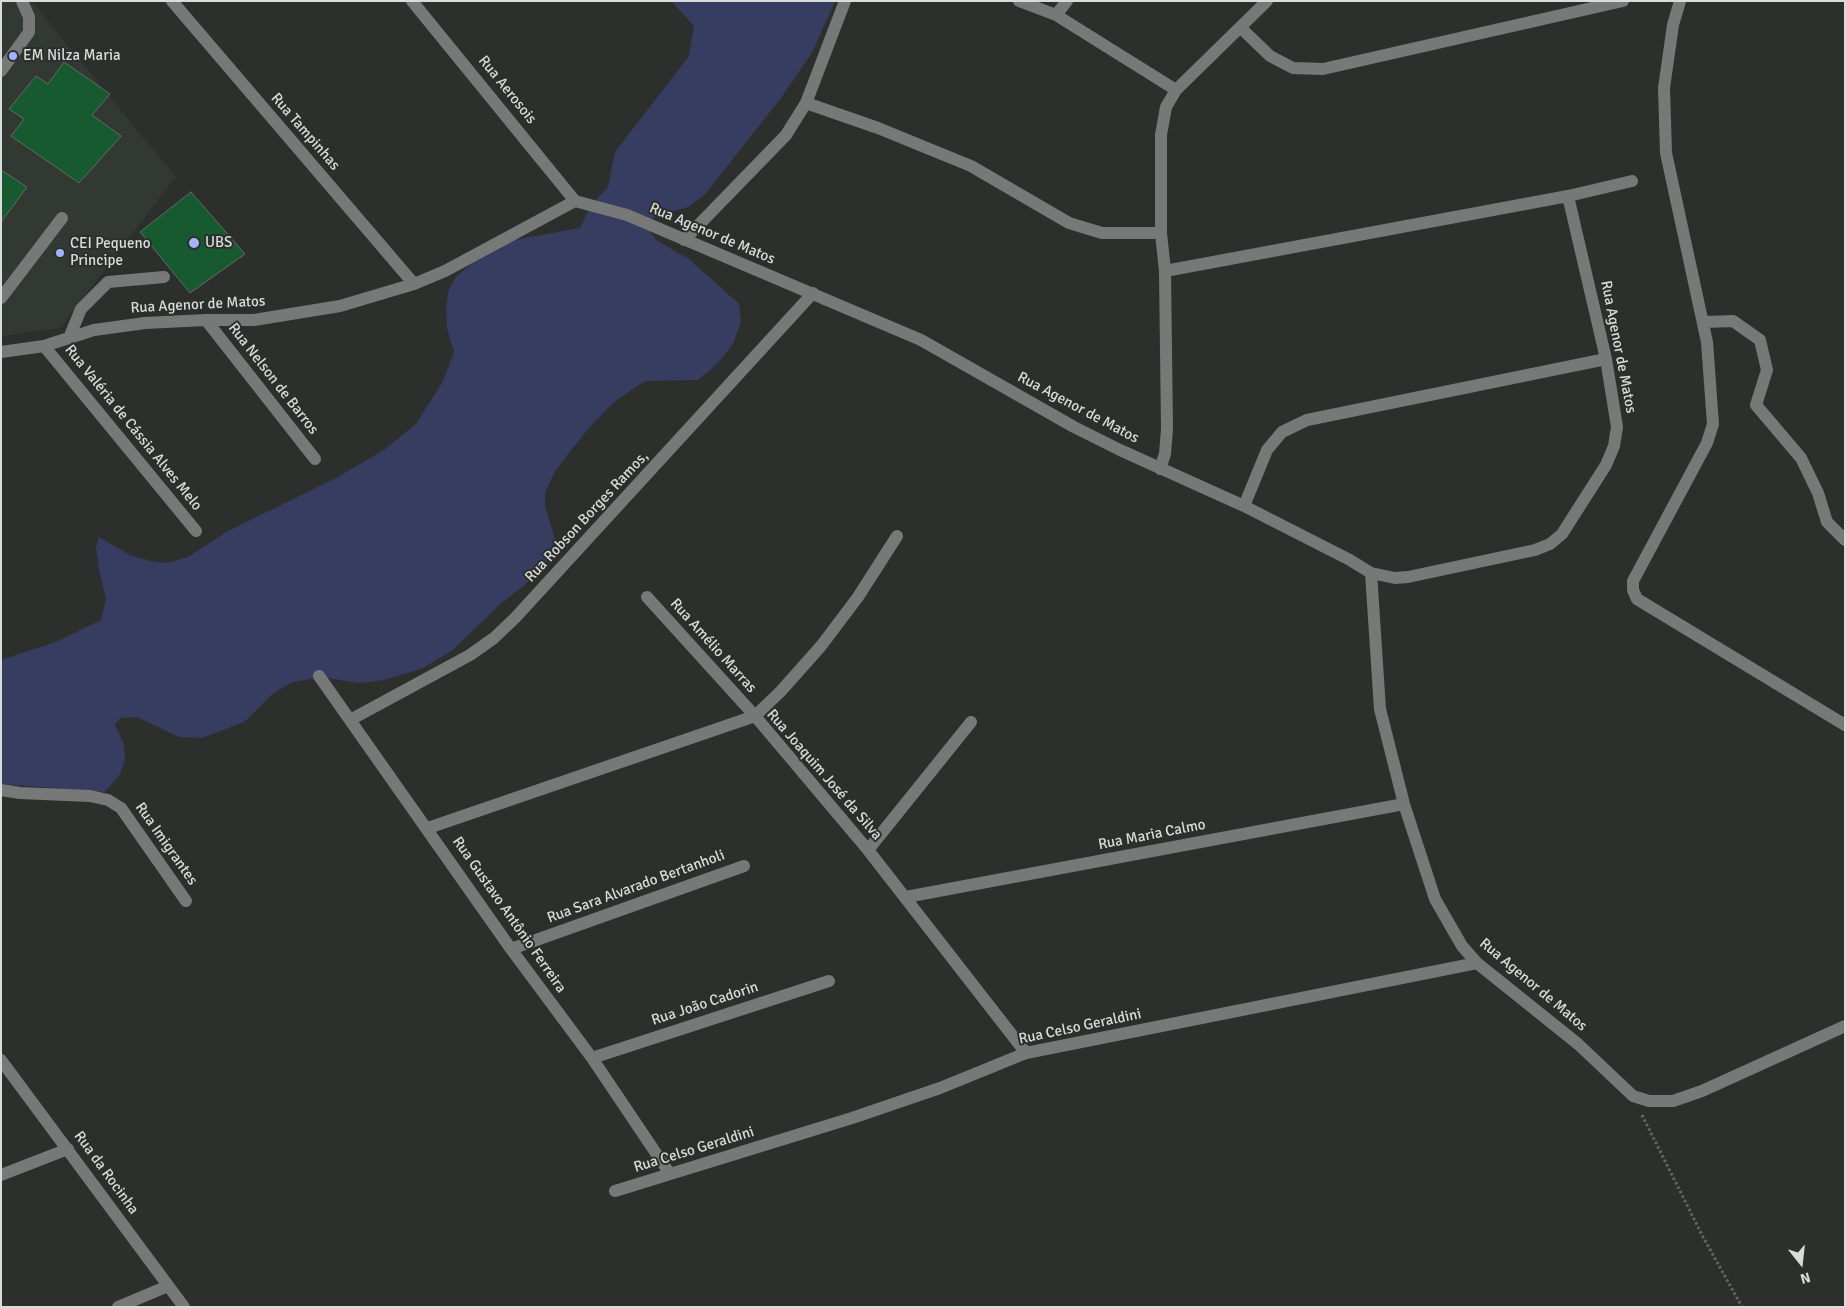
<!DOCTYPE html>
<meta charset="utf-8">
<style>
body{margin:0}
#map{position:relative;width:1846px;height:1308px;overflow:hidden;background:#2d2f2d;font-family:Signika,sans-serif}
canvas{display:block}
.frame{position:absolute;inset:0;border:2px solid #dadcdb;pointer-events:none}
.north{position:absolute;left:1776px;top:1238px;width:50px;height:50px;-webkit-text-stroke:4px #2d2f2d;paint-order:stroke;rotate:164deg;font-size:14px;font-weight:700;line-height:20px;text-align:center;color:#dadcdb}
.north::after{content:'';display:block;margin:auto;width:18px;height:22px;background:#dadcdb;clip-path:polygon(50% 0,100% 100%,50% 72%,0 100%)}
</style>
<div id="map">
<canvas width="1846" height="1308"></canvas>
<div class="frame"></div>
<div class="north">N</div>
</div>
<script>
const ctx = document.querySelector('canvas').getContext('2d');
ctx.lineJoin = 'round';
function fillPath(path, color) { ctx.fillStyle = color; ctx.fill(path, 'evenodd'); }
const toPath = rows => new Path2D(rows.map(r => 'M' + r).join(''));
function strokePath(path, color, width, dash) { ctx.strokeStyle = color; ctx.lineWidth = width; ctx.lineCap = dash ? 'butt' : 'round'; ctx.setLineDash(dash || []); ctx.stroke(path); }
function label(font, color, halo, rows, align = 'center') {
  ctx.font = font + ' Signika,sans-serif'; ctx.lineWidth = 4; ctx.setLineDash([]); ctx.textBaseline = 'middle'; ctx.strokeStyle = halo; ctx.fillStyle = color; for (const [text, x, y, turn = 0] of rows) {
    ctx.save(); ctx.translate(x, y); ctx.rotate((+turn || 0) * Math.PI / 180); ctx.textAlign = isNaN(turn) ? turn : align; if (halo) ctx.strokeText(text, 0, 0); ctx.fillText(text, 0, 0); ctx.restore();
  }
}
fillPath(toPath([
 [1,1,31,1,176,177,60,328,1,336]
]), '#323933');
fillPath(toPath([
 [671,1,835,1,813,51,781,98,706,193,689,207,656,216,650,221,649,230,656,240,689,259,739,304,741,322,733,344,717,364,698,380,645,381,614,402,587,430,555,471,545,493,545,506,555,539,547,562,532,579,498,606,453,650,423,668,385,680,359,683,322,677,293,682,275,692,244,722,202,738,179,737,137,717,120,718,115,725,124,744,125,760,119,776,104,792,1,784,1,660,56,642,101,620,106,599,99,570,96,547,99,537,130,555,150,561,167,563,188,557,228,531,336,478,384,450,416,424,443,381,454,352,447,328,446,306,449,289,455,278,482,254,504,242,580,228,591,205,608,187,615,152,689,56,694,26]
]), '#363d61');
const building = toPath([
 [64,62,110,94,92,115,121,136,79,183,11,136,24,119,9,109,36,76,48,84,64,62],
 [1,170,27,187,1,222,1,170],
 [191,192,245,254,190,293,140,232,191,192]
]);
fillPath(building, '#185a30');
strokePath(building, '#666966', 1);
strokePath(toPath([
 [1642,1115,1702,1235,1742,1307]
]), '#646665', 3, [2.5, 2.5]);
strokePath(toPath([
 [172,1,414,284],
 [412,1,575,201],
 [1019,1,1056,15,1176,90],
 [1680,1,1673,25,1664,88,1666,153,1707,342,1713,424,1707,443,1633,581,1633,590,1637,599,1845,725],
 [1056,15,1067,1],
 [1241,28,1270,56,1293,68,1323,69,1623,1],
 [1,71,29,32,29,17,22,1],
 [806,103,878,128,971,166,1069,223,1102,233,1161,233],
 [684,240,786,135,806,103,845,1],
 [1165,271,1568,196,1632,181],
 [1,298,62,218],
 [206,320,315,459],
 [1704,322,1733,321,1760,340,1767,370,1756,405,1801,458,1818,493,1827,522,1845,540],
 [69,338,81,309,108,282,164,277],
 [44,346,196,531],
 [1,352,44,346,94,330,145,323,206,320,254,320,340,306,414,284,445,271,575,201,627,215,921,340,1074,427,1120,450,1244,506,1350,560,1371,573,1395,578,1408,577,1535,550,1550,544,1562,534,1606,465,1614,446,1617,427,1606,359,1568,196],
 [1160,469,1165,454,1167,429,1165,271,1161,233,1161,135,1166,107,1176,90,1267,1],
 [1244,506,1267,450,1282,432,1307,420,1606,359],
 [1371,573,1380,709,1404,804,1435,899,1462,946,1477,963,1578,1044,1633,1096,1649,1101,1673,1101,1702,1091,1845,1026],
 [647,597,755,716,868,850,1026,1053],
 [319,676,511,949,592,1058,670,1174],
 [350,720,470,655,494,638,515,618,813,293],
 [1,790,20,793,90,796,108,800,121,808,186,901],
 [428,828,755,716,781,691,821,646,858,597,897,536],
 [868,850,971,722],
 [906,897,1404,804],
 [511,949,744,866],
 [592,1058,829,981],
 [1,1060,184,1307],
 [1,1175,68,1149],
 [615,1191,852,1118,940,1088,1026,1053,1477,963],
 [118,1307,168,1286]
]), '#777978', 12);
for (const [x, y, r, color] of [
 [13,56,5,"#a2b2fd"],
 [194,243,6,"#a2b2fd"],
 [60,253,5,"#a2b2fd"]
]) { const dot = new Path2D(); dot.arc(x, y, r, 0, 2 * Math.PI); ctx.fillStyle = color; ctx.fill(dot); strokePath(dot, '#2d2f2d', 2); }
label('15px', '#dadcdb', '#2d2f2d', [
 ["EM Nilza Maria",23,56],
 ["UBS",205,243],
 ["CEI Pequeno",70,244],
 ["Principe",70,261]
], 'left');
label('15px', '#dadcdb', '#2d2f2d', [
 ["Rua Aerosois",507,90,51],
 ["Rua Tampinhas",305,132,49],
 ["Rua Agenor de Matos",712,234,23],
 ["Rua Agenor de Matos",198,305,-3],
 ["Rua Agenor de Matos",1618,347,79],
 ["Rua Nelson de Barros",273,379,52],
 ["Rua Agenor de Matos",1078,408,28],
 ["Rua Valéria de Cássia Alves Melo",133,428,51],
 ["Rua Robson Borges Ramos,",587,517,-47],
 ["Rua Amélio Marras",713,646,48],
 ["Rua Joaquim José da Silva",824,775,49],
 ["Rua Maria Calmo",1152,835,-11],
 ["Rua Imigrantes",166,844,55],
 ["Rua Sara Alvarado Bertanholi",636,887,-20],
 ["Rua Gustavo Antônio Ferreira",509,915,55],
 ["Rua Agenor de Matos",1533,985,40],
 ["Rua João Cadorin",705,1004,-18],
 ["Rua Celso Geraldini",1080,1027,-12],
 ["Rua Celso Geraldini",694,1150,-17],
 ["Rua da Rocinha",106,1173,54]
]);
</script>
